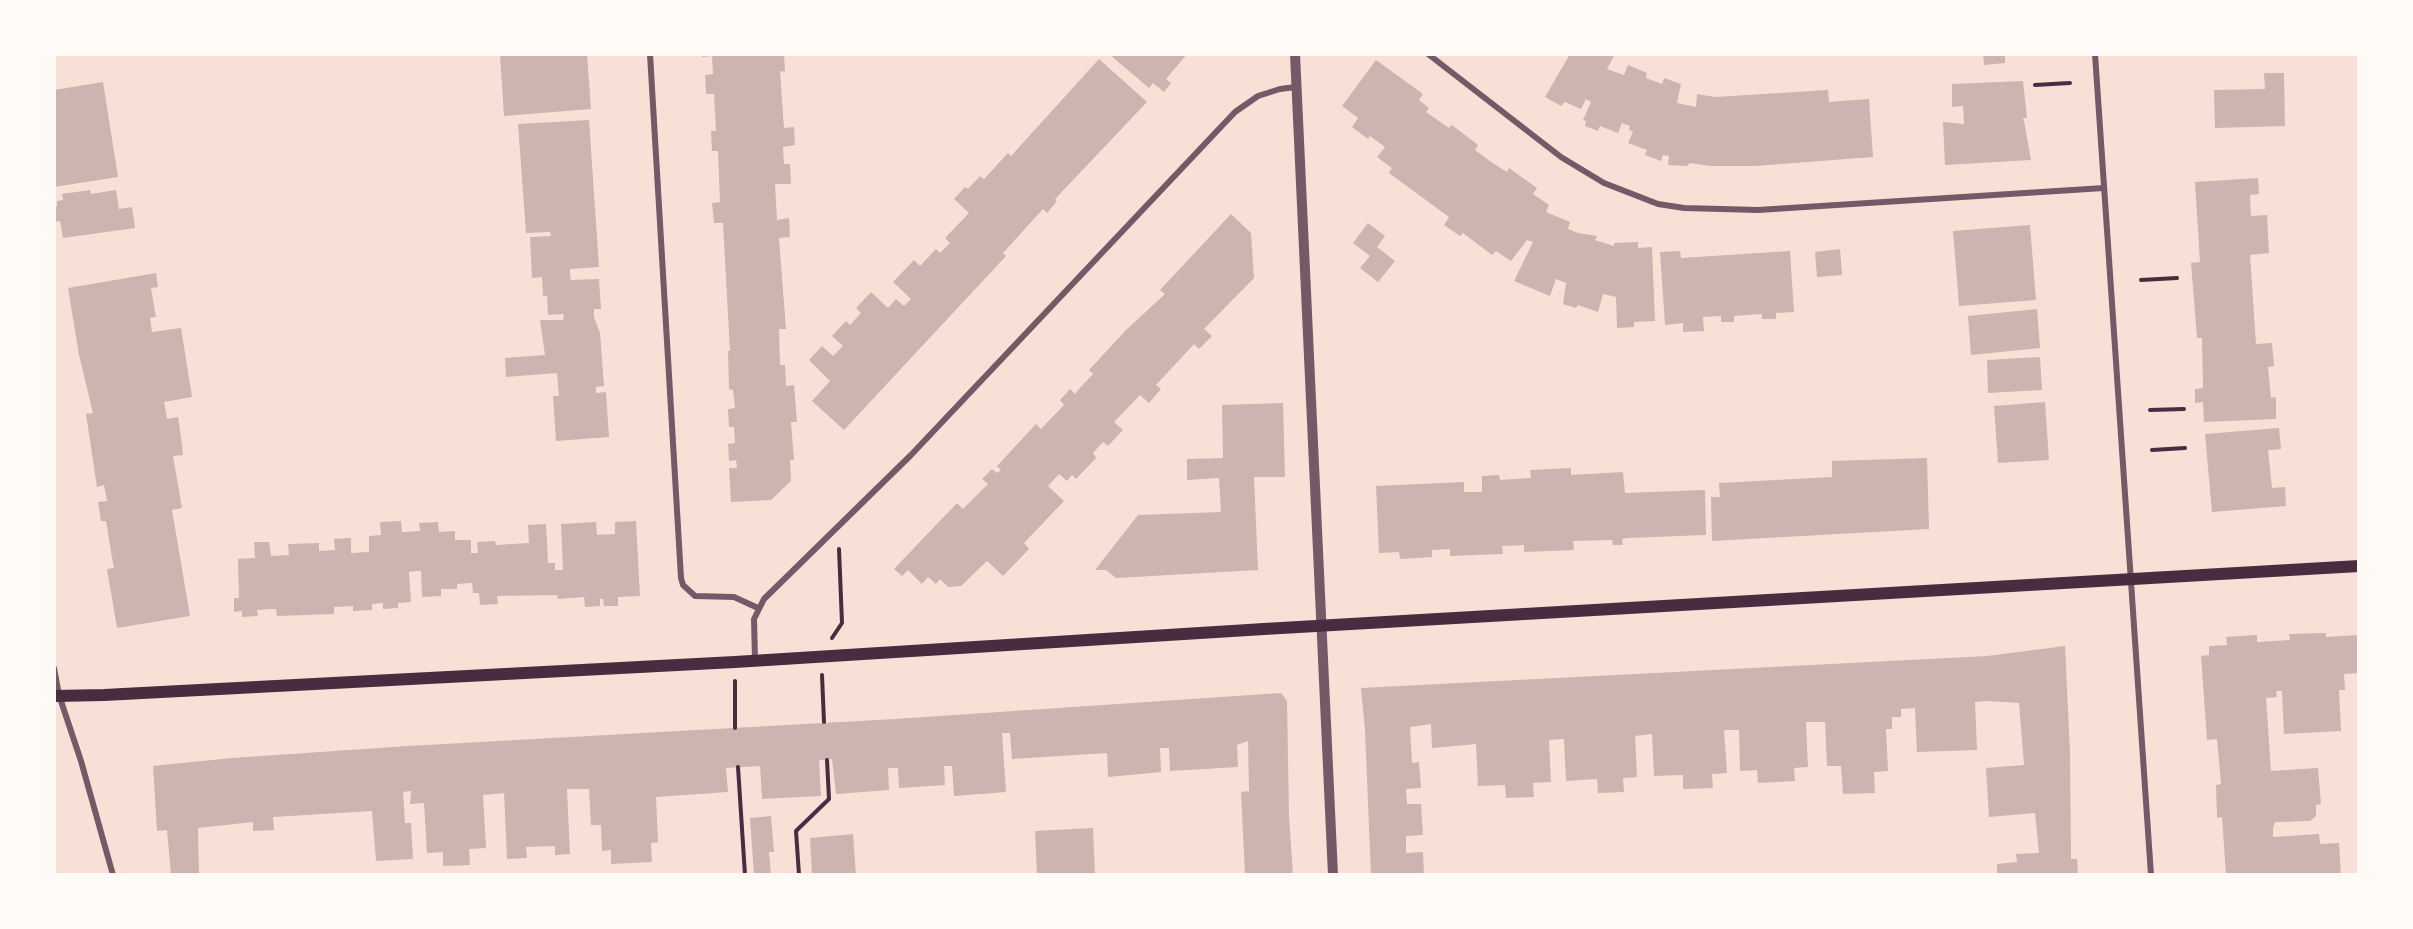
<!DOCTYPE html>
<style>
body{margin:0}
#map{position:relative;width:2413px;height:929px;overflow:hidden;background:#f7e1d7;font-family:Ubuntu,sans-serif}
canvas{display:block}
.frame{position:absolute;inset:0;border:56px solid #fffaf5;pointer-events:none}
</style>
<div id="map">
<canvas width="2413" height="929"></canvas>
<div class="frame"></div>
</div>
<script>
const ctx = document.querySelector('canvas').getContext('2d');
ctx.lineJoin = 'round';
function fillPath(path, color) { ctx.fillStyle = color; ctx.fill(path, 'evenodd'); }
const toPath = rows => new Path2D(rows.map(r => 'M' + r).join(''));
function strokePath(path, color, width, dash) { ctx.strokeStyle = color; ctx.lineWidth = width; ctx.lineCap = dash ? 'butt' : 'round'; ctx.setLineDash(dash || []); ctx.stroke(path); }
fillPath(toPath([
 [587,54,591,109,504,116,500,55],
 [702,54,784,54,785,72,780,71,784,128,794,127,795,145,783,147,784,164,790,164,791,184,775,184,777,220,789,218,790,237,779,238,786,329,779,329,780,365,785,365,786,386,794,385,797,422,791,422,794,460,790,460,791,481,771,500,731,502,729,468,737,468,736,460,729,461,728,444,735,443,734,427,729,427,728,409,735,408,733,390,729,389,728,351,730,351,723,223,714,223,712,203,720,202,718,151,712,151,711,131,716,131,714,94,706,94,705,75,713,74,712,56,702,57],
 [1109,54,1187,54,1166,79,1171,83,1164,92,1153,83,1149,88],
 [1570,54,1615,54,1607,69,1624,75,1628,65,1647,73,1646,78,1662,84,1664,78,1681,84,1677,103,1696,107,1697,94,1715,97,1828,90,1829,102,1869,99,1873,157,1755,166,1711,166,1689,163,1688,166,1668,165,1669,156,1663,155,1661,161,1645,155,1647,150,1628,143,1633,132,1629,130,1630,126,1622,123,1618,133,1600,126,1598,131,1585,126,1586,121,1583,120,1591,102,1586,99,1581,109,1565,102,1561,106,1545,97],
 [1983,54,2005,54,2005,63,1984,65],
 [1099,59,1147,102,1057,197,1055,200,1057,201,1047,213,1043,209,1003,253,1006,256,844,430,812,401,830,381,809,360,822,346,833,356,843,346,832,336,846,321,850,325,861,313,856,308,871,292,888,308,896,299,904,306,911,299,893,282,914,260,920,266,936,249,940,253,950,243,945,238,969,213,954,199,965,187,968,189,980,176,984,179,1008,153,1011,156],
 [1376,60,1423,94,1419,100,1429,108,1426,112,1449,128,1452,125,1478,145,1475,150,1491,162,1507,172,1509,168,1537,188,1533,194,1549,205,1546,212,1570,222,1568,229,1578,233,1597,236,1595,240,1614,246,1614,243,1638,242,1638,248,1652,247,1655,321,1634,322,1634,327,1617,328,1616,297,1603,294,1598,312,1578,305,1576,308,1563,304,1566,283,1556,279,1550,296,1514,281,1533,242,1527,240,1511,261,1496,251,1492,255,1463,233,1460,236,1444,225,1449,217,1389,173,1392,168,1377,157,1385,147,1370,136,1368,139,1352,127,1358,118,1342,106],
 [2264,73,2284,73,2285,126,2215,128,2214,90,2265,89],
 [2023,81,2027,118,2023,118,2024,121,2031,160,1945,165,1943,122,1964,124,1963,106,1952,107,1952,84],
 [103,82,118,177,54,187,54,90],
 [589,120,599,267,570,269,570,275,571,280,599,279,601,309,594,309,594,317,600,333,604,386,596,387,596,393,606,392,609,437,556,441,553,396,559,396,557,373,506,377,505,358,545,355,540,320,563,320,564,314,548,315,547,296,543,296,542,277,532,278,530,237,551,236,550,232,526,233,518,124],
 [2258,178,2259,194,2250,195,2251,216,2267,215,2269,253,2250,255,2256,344,2272,343,2274,366,2268,367,2271,398,2276,397,2276,419,2204,422,2203,402,2195,403,2195,389,2203,388,2202,338,2197,338,2191,263,2200,262,2195,182],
 [90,190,91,194,116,190,119,209,132,207,135,228,63,238,60,221,54,222,54,207,57,206,57,201,63,200,62,194],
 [1231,214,1251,233,1254,278,1204,329,1212,336,1199,349,1194,344,1156,385,1161,389,1149,403,1140,395,1114,422,1123,430,1108,446,1103,442,1093,453,1096,458,1076,479,1072,475,1067,481,1059,474,1048,486,1064,501,1024,543,1029,549,1003,576,987,561,961,586,948,587,940,579,936,584,928,577,922,584,908,570,902,576,894,569,957,503,963,509,988,484,982,479,992,469,997,473,1001,470,997,466,1036,424,1041,429,1064,405,1060,400,1070,389,1075,394,1079,389,1093,374,1089,370,1126,330,1165,294,1160,290],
 [1368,223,1385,236,1377,247,1395,261,1378,282,1360,268,1370,256,1353,243],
 [2030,225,2036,300,1959,306,1953,231],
 [1840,249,1842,275,1817,277,1815,252],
 [1680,251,1681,258,1790,251,1794,312,1776,313,1776,319,1762,319,1762,314,1734,316,1734,322,1721,322,1721,316,1703,317,1704,331,1683,332,1683,323,1665,325,1660,252],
 [156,273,158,287,151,288,156,317,150,318,152,332,181,328,192,397,164,402,167,419,178,417,181,437,183,455,173,456,182,508,172,510,190,616,117,628,107,569,114,568,112,558,106,521,101,521,98,502,107,501,104,485,97,487,86,414,93,413,79,355,68,288],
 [2037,309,2040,348,1971,355,1968,316],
 [2040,357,2042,390,1988,393,1987,360],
 [2045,402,2049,460,1998,463,1994,406],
 [1283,403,1285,477,1254,477,1258,570,1116,578,1106,570,1095,570,1138,515,1221,512,1219,478,1187,480,1187,459,1223,458,1222,405],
 [2279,428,2281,449,2268,450,2272,488,2285,487,2286,506,2212,512,2205,434],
 [1927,458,1929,529,1712,541,1711,497,1720,497,1719,483,1832,477,1832,461],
 [1571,468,1571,475,1623,472,1625,493,1705,490,1706,535,1627,538,1622,539,1623,545,1613,545,1612,540,1573,541,1574,550,1524,552,1524,545,1502,546,1503,554,1450,556,1450,549,1432,550,1432,557,1400,559,1399,552,1379,553,1376,486,1464,482,1464,492,1482,492,1482,476,1499,475,1500,480,1531,478,1530,470],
 [401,521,402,532,420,531,419,523,438,522,439,532,455,531,455,540,471,540,471,553,478,553,477,542,495,541,496,545,529,543,528,525,546,524,548,563,555,563,555,570,563,570,561,524,596,522,597,535,615,534,615,522,636,521,640,596,618,597,618,606,604,606,603,599,600,599,600,606,585,607,584,597,558,599,557,595,497,596,498,604,480,605,479,593,473,593,472,583,457,584,457,589,441,589,441,596,422,597,421,571,416,571,409,572,411,602,398,603,398,608,383,609,383,603,372,604,372,610,353,611,353,606,334,607,334,614,277,616,276,609,272,609,257,610,258,616,242,617,242,611,234,612,234,598,239,598,238,559,255,558,254,542,269,542,271,556,289,555,288,544,319,543,319,551,335,550,334,539,351,538,351,553,369,552,369,536,381,535,380,522],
 [2326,633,2326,637,2359,635,2359,673,2344,674,2345,690,2339,690,2341,731,2284,734,2282,691,2276,691,2277,697,2266,698,2271,771,2318,768,2321,804,2316,805,2316,816,2310,821,2275,822,2273,828,2273,837,2319,834,2320,844,2339,843,2341,875,2226,875,2222,817,2217,818,2216,785,2221,784,2217,739,2207,740,2201,656,2209,655,2209,646,2227,645,2226,637,2257,635,2257,642,2290,640,2289,634],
 [2065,646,2070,753,2071,859,2077,859,2078,875,1997,875,1997,864,2017,862,2016,854,2039,853,2035,813,1989,817,1986,768,2024,765,2019,703,1988,701,1975,702,1977,750,1917,752,1915,708,1901,709,1901,717,1892,717,1892,729,1886,729,1888,771,1874,772,1875,793,1843,794,1841,766,1827,766,1825,722,1806,722,1808,767,1794,768,1795,781,1758,783,1757,770,1740,771,1739,730,1724,730,1727,773,1712,774,1713,788,1683,789,1683,775,1654,776,1652,734,1635,736,1637,777,1623,778,1624,792,1598,793,1597,779,1566,781,1564,739,1549,740,1551,782,1533,783,1534,797,1506,798,1505,785,1478,786,1476,744,1432,748,1431,724,1410,727,1412,763,1419,762,1421,788,1406,789,1407,804,1421,804,1423,835,1406,836,1406,853,1423,852,1424,875,1371,875,1365,730,1361,688,1987,656],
 [1281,693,1287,701,1289,816,1293,875,1245,875,1241,792,1249,791,1248,741,1237,745,1238,767,1170,771,1169,748,1160,748,1161,772,1108,777,1107,753,1012,759,1010,733,1002,733,1006,792,954,796,952,766,944,766,945,785,899,788,898,768,888,768,889,790,836,794,832,759,819,760,821,796,762,799,760,766,726,768,728,792,656,797,658,842,651,843,652,862,611,864,611,850,602,851,601,825,591,825,589,789,567,789,570,854,555,855,555,846,526,847,527,858,507,859,504,793,483,795,486,848,469,849,470,865,443,866,443,852,427,853,424,803,410,804,411,791,403,792,405,823,411,823,413,859,376,861,372,811,273,817,274,830,253,831,253,822,198,828,199,875,171,875,167,830,157,831,153,766,232,758,408,746,895,719],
 [771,816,774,852,769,852,771,875,754,875,750,818],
 [1093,828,1095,875,1037,875,1035,831],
 [853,834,856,875,812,875,810,838]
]), '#ccb4b1');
strokePath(toPath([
 [2035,85,2070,83],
 [2141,280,2177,278],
 [2150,410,2184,409],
 [2152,450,2185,448],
 [832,638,842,623,839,549],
 [822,675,824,722],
 [735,681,735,728],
 [738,767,745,875],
 [799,875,796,831,829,799,827,760]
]), '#4a2c40', 4);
strokePath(toPath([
 [650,54,681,578,683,585,695,596,734,597,758,608],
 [1428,54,1561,157,1604,183,1658,204,1684,208,1758,210,2104,188],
 [2095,54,2151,875],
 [755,660,754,619,764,599,911,455,1235,112,1258,96,1280,89,1296,87],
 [54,668,59,695,81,761,113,875]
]), '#755966', 6);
strokePath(toPath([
 [1295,54,1333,875]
]), '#755966', 10);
strokePath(toPath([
 [54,696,104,695,735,662,1264,629,2359,566]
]), '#4a2c40', 12);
</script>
